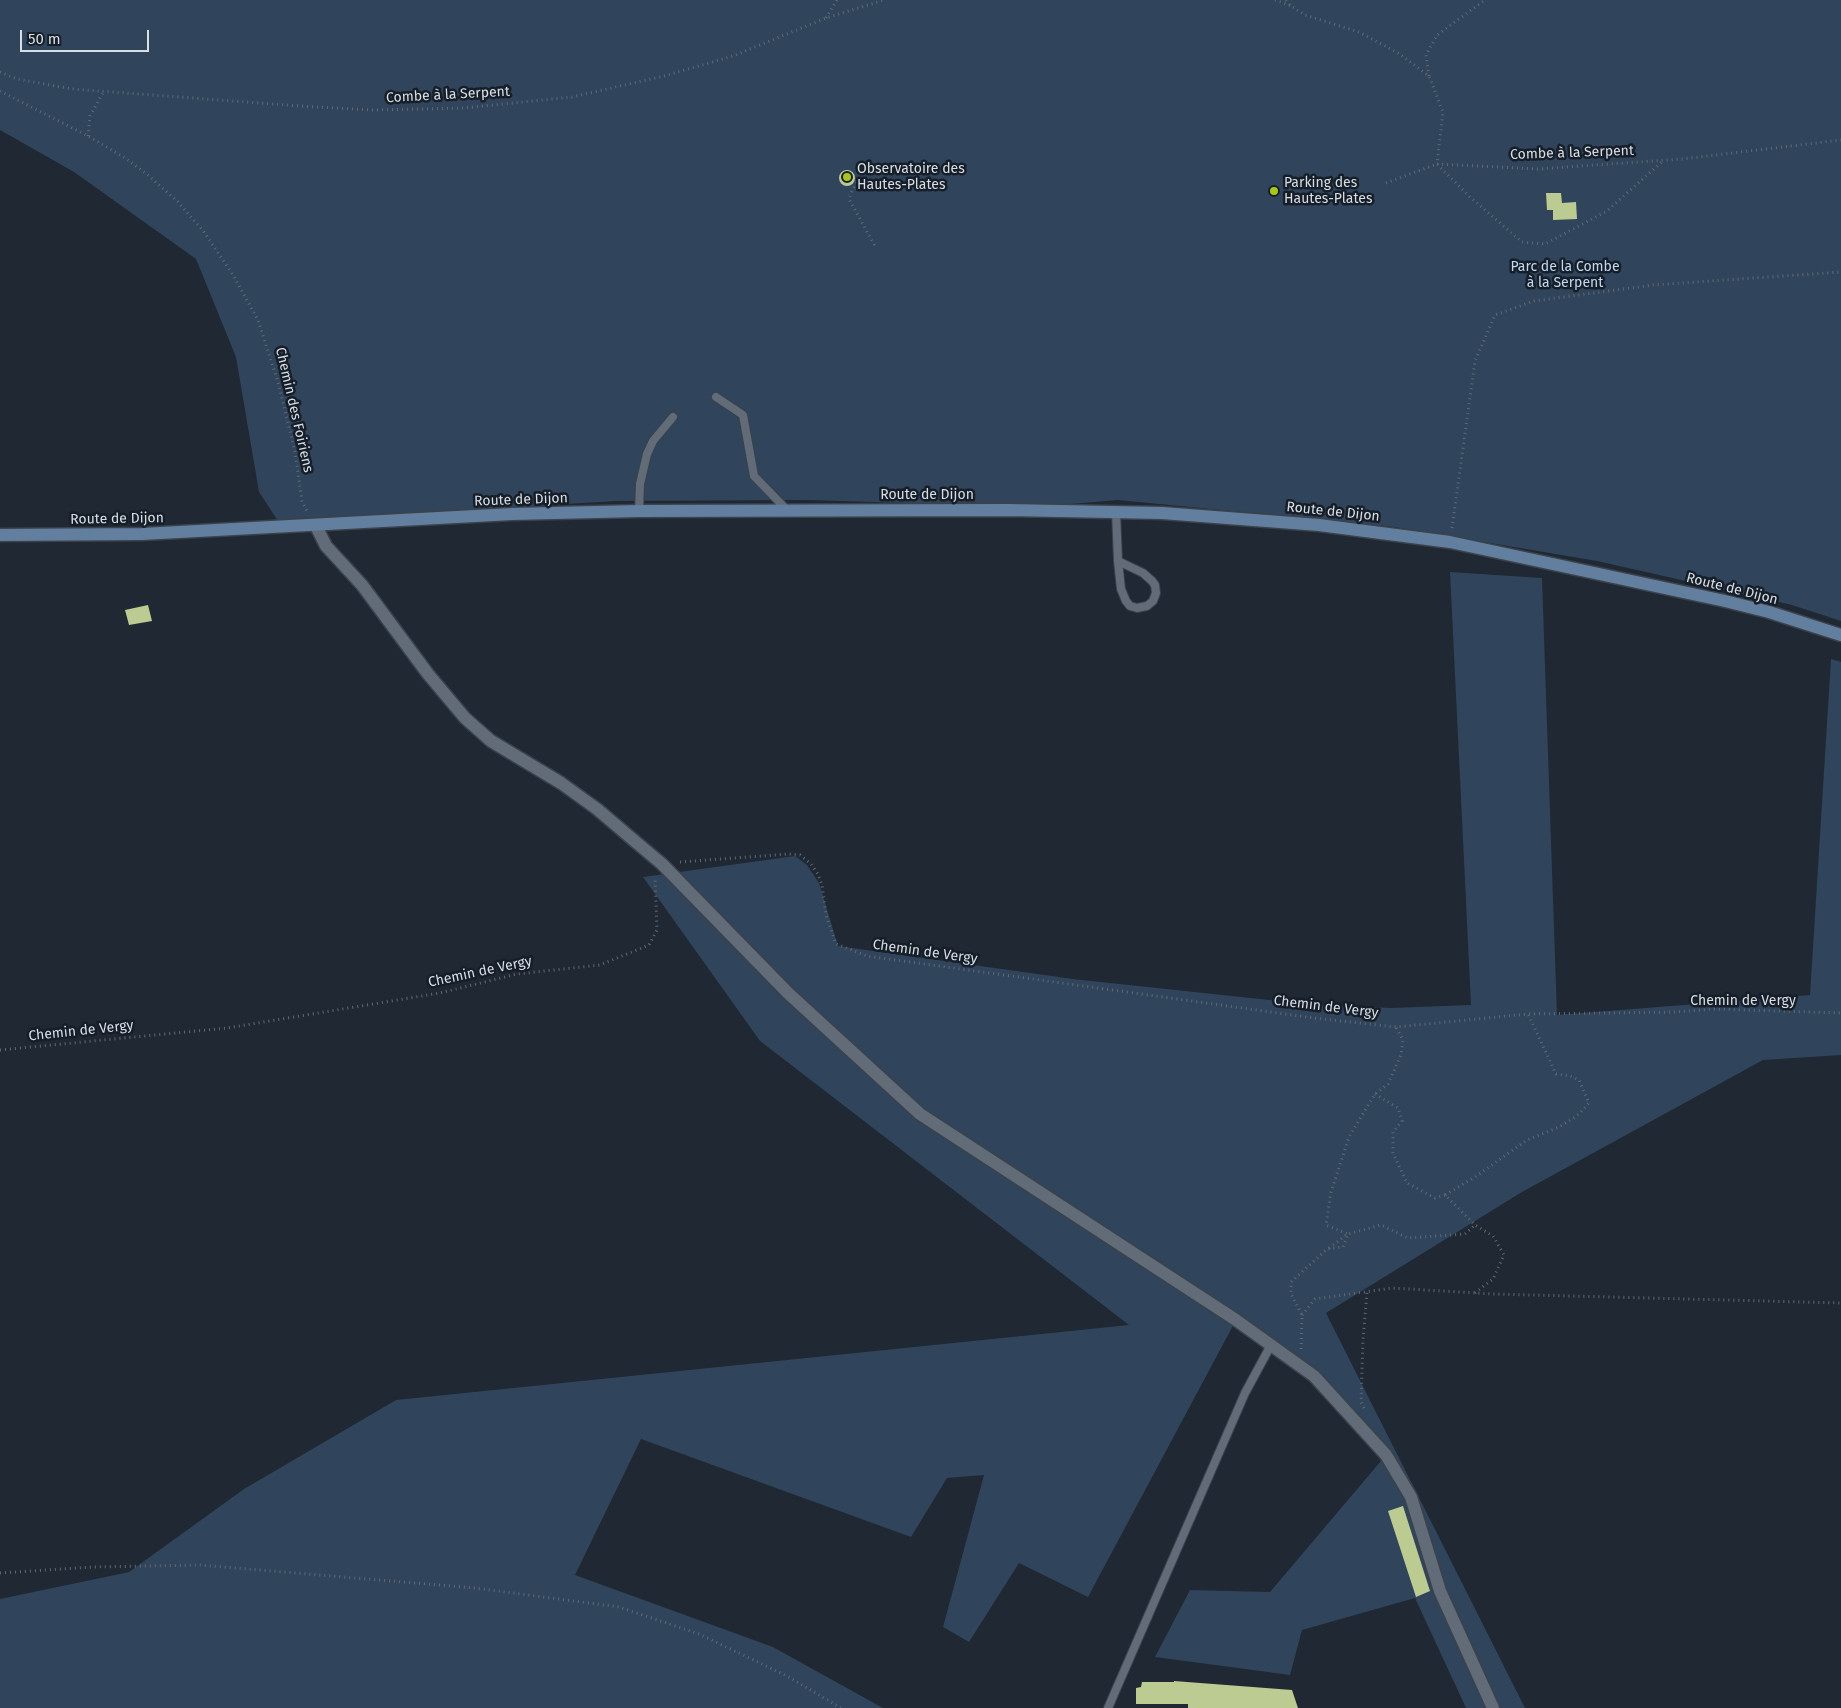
<!DOCTYPE html>
<meta charset="utf-8">
<style>
body{margin:0}
#map{position:relative;width:1841px;height:1708px;overflow:hidden;background:#1f2833;font-family:"Fira Sans",sans-serif}
canvas{display:block}
.scale{position:absolute;left:20px;top:30px;width:129px;height:22px;box-sizing:border-box;border:2px solid #d8dee5;border-top:0;padding-left:6px;font-size:15px;line-height:18px;white-space:nowrap;color:#d8dee5;-webkit-text-stroke:4px #161f29;paint-order:stroke}
</style>
<div id="map">
<canvas width="1841" height="1708"></canvas>
<div class="scale">50 m</div>
</div>
<script>
const ctx = document.querySelector('canvas').getContext('2d');
ctx.lineJoin = 'round';
function fillPath(path, color) { ctx.fillStyle = color; ctx.fill(path, 'evenodd'); }
const toPath = rows => new Path2D(rows.map(r => 'M' + r).join(''));
function strokePath(path, color, width, dash) { ctx.strokeStyle = color; ctx.lineWidth = width; ctx.lineCap = dash ? 'butt' : 'round'; ctx.setLineDash(dash || []); ctx.stroke(path); }
function label(font, color, halo, rows, align = 'center') {
  ctx.font = font + ' "Fira Sans",sans-serif'; ctx.lineWidth = 5; ctx.setLineDash([]); ctx.textBaseline = 'middle'; ctx.strokeStyle = halo; ctx.fillStyle = color; for (const [text, x, y, turn = 0] of rows) {
    ctx.save(); ctx.translate(x, y); ctx.rotate((+turn || 0) * Math.PI / 180); ctx.textAlign = isNaN(turn) ? turn : align; if (halo) ctx.strokeText(text, 0, 0); ctx.fillText(text, 0, 0); ctx.restore();
  }
}
fillPath(toPath([
 [0,0,1841,0,1841,621,1792,605,1597,561,1395,527,1118,500,1035,507,808,500,617,501,278,521,259,492,236,357,196,259,74,172,0,130],
 [1450,572,1542,578,1557,1015,1810,995,1831,659,1841,662,1841,1055,1763,1060,1522,1192,1326,1313,1525,1708,1466,1708,1415,1598,1302,1630,1290,1675,1155,1657,1190,1590,1270,1592,1386,1455,1314,1376,1236,1320,1088,1597,1019,1563,969,1642,943,1627,984,1475,947,1478,911,1537,641,1439,575,1575,773,1647,883,1708,0,1708,0,1599,129,1572,244,1489,396,1400,1129,1325,760,1041,643,877,795,856,807,865,819,883,838,946,1073,979,1307,1004,1391,1008,1471,1005]
]), '#30445b');
fillPath(toPath([
 '839 178a8 8 0 1 1 16 0a8 8 0 1 1-16 0Z',
 [1546,193,1561,193,1562,203,1576,202,1577,219,1553,220,1553,210,1547,210],
 [148,605,152,621,129,625,125,610],
 [1403,1506,1430,1591,1416,1597,1388,1511],
 [1174,1681,1292,1690,1298,1708,1188,1708,1188,1704,1136,1704,1136,1688,1141,1687,1142,1682,1174,1682]
]), '#bccb91');
const service = toPath([
 [716,397,743,415,754,476,787,510],
 [639,511,640,484,647,454,653,441,673,417],
 [1116,512,1118,561,1121,589,1126,601,1130,606,1137,608,1147,606,1153,601,1156,593,1155,585,1152,581,1143,573,1118,561],
 [1108,1708,1245,1393,1271,1345]
]);
const minor = toPath([
 [316,526,326,546,362,585,428,674,465,718,491,741,561,783,597,809,637,843,662,864,788,993,920,1114,1236,1320,1314,1376,1386,1455,1411,1497,1440,1591,1493,1708]
]);
const secondary = toPath([
 [0,535,142,534,512,514,639,511,1008,510,1162,513,1319,525,1450,542,1725,601,1769,612,1841,635]
]);
strokePath(service, '#3b424b', 10);
strokePath(minor, '#3b424b', 15);
strokePath(secondary, '#3b424b', 15);
strokePath(toPath([
 [1275,0,1291,6],
 [1286,0,1291,6,1305,15,1359,32,1398,53,1429,76,1443,112,1437,164,1537,169,1682,159,1841,140],
 [826,18,837,0],
 [0,72,17,79,72,89,300,106,372,110,464,108,572,97,664,76,733,56,826,18,884,0],
 [1429,76,1426,55,1437,35,1485,0],
 [0,91,88,136,125,158,148,175,178,202,204,232,233,275,258,320,278,382,295,452,302,501,307,511],
 [88,136,90,116,104,91],
 [859,178,852,191,849,199,876,248],
 [1386,183,1437,164,1470,197,1522,242,1545,244,1607,211,1664,160],
 [1452,528,1475,361,1495,315,1534,301,1653,285,1841,272],
 [680,862,789,854,800,855,811,864,818,874,822,885,826,915,836,944,867,956,1314,1018,1396,1027,1528,1014,1676,1012,1713,1009,1841,1013],
 [0,1050,227,1028,440,993,517,974,600,965,649,945,657,930,655,877],
 [1375,1094,1398,1108,1402,1121,1393,1132,1393,1153,1407,1183,1435,1198,1445,1195],
 [1329,1248,1348,1234,1381,1225,1408,1238,1465,1234,1475,1225],
 [1475,1293,1493,1279,1504,1255,1493,1236,1475,1225,1445,1195,1475,1177,1527,1140,1559,1127,1577,1116,1589,1103,1579,1080,1570,1076,1556,1074,1528,1014],
 [1302,1315,1315,1299,1392,1288,1494,1294,1841,1303],
 [1301,1349,1302,1315,1291,1294,1291,1282,1327,1249,1343,1247,1348,1234,1326,1225,1331,1192,1349,1137,1375,1094,1388,1084,1401,1055,1403,1040,1396,1027],
 [1364,1408,1361,1402,1363,1339,1367,1292],
 [0,1573,93,1567,200,1565,475,1588,619,1607,699,1634,787,1676,841,1708]
]), '#626a73', 3, [1, 4]);
strokePath(service, '#616c78', 8);
strokePath(minor, '#616c78', 12);
strokePath(secondary, '#637f9f', 12);
for (const [x, y, r, color] of [
 [847,177,5,"#a9c71b"],
 [1274,191,5,"#a9c71b"]
]) { const dot = new Path2D(); dot.arc(x, y, r, 0, 2 * Math.PI); ctx.fillStyle = color; ctx.fill(dot); strokePath(dot, '#161f29', 2); }
label('14px', '#d8dee5', '#161f29', [
 ["Combe à la Serpent",448,95,-3],
 ["Combe à la Serpent",1572,153,-2],
 ["Chemin des Foiriens",294,410,77],
 ["Route de Dijon",927,495],
 ["Route de Dijon",521,500,-2],
 ["Route de Dijon",1333,512,6],
 ["Route de Dijon",117,519,-1],
 ["Route de Dijon",1732,589,14],
 ["Chemin de Vergy",925,952,8],
 ["Chemin de Vergy",480,972,-12],
 ["Chemin de Vergy",1743,1001],
 ["Chemin de Vergy",1326,1007,7],
 ["Chemin de Vergy",81,1031,-6]
]);
label('14px', '#d8dee5', '#161f29', [
 ["Observatoire des",857,169],
 ["Hautes-Plates",857,185],
 ["Parking des",1284,183],
 ["Hautes-Plates",1284,199]
], 'left');
label('14px', '#c2d8f3', '#161f29', [
 ["Parc de la Combe",1565,267],
 ["à la Serpent",1565,283]
]);
</script>
